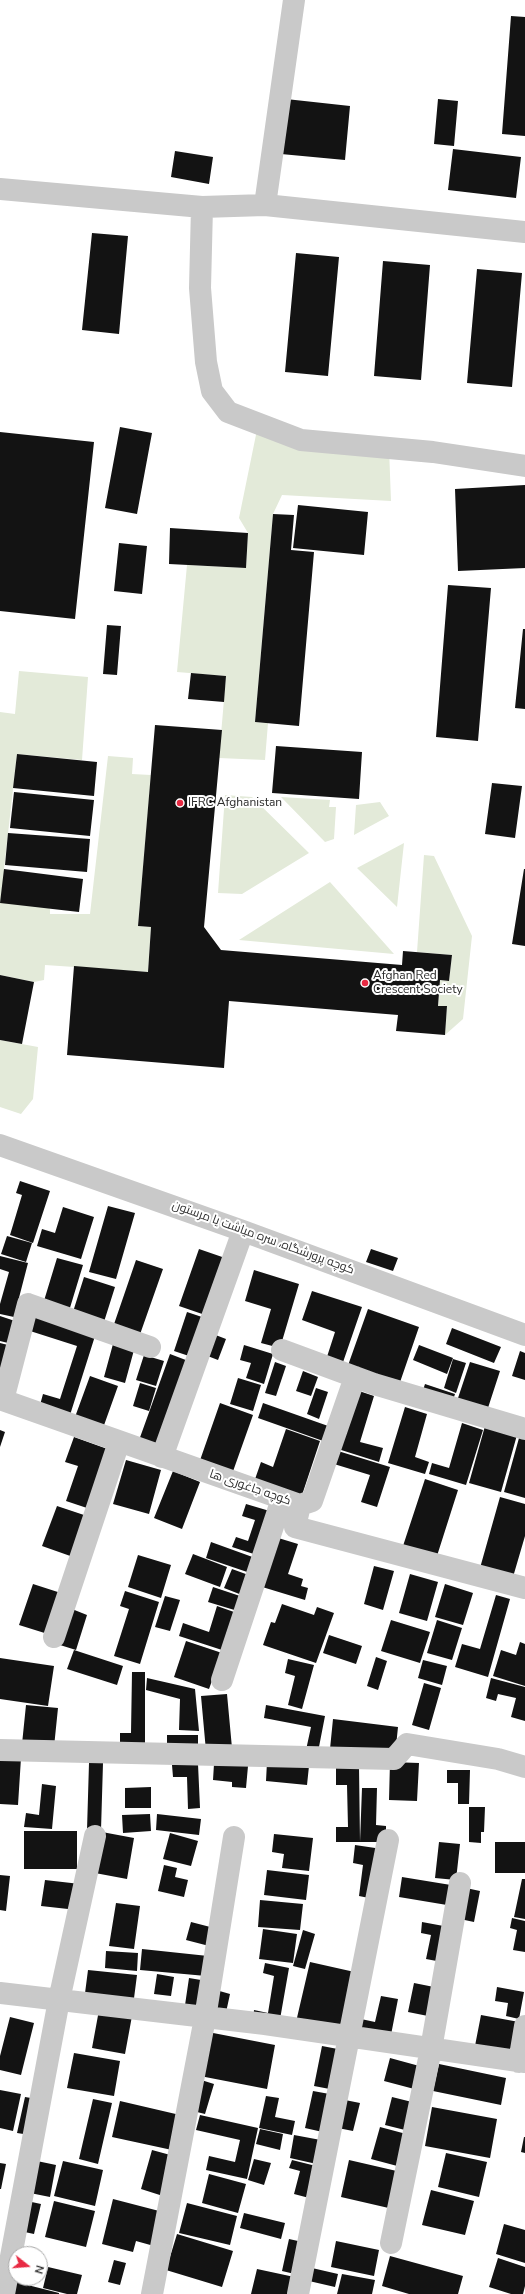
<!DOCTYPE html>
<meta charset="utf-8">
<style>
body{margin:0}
#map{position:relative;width:525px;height:2294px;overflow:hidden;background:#fff;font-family:"Nunito Sans",sans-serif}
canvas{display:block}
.north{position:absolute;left:8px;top:2246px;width:40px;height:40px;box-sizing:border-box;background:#fff;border:1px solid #ababab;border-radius:50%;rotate:107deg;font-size:11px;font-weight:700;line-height:16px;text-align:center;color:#2c2c2c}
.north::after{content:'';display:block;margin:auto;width:14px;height:18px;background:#e82a43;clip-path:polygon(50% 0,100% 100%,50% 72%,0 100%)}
</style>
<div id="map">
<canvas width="525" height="2294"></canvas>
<div class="north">N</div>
</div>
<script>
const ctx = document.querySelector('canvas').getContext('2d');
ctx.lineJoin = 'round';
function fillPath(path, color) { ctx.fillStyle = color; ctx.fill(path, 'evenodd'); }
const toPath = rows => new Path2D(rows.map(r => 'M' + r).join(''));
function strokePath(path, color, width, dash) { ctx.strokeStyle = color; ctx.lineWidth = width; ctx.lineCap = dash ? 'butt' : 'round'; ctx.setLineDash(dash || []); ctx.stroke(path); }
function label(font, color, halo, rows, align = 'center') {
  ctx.font = font + ' "Nunito Sans",Cairo,sans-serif'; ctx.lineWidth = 4; ctx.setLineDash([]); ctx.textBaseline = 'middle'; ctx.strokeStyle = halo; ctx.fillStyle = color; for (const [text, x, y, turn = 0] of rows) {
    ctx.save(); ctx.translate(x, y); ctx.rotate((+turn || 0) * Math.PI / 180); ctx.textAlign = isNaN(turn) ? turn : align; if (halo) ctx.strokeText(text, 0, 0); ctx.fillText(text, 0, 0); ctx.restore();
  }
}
fillPath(toPath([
 [258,425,389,448,391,501,282,495,273,514,255,722,268,723,265,760,219,758,226,676,177,672,187,565,246,568,248,533,239,518],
 [19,671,88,677,82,760,17,754,4,869,50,909,50,914,90,914,108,756,133,758,132,774,151,775,138,926,151,927,148,972,45,965,44,980,34,982,0,975,0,712,15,714],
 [225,795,252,797,309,853,242,894,218,893],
 [281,797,330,800,329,807,336,807,334,839,325,842],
 [380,802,389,816,354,835,356,805],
 [404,843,397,907,357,868],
 [424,855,434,856,472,936,463,1019,445,1035,447,1007,438,1006,440,980,449,981,452,955,417,952],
 [330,882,394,954,239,940],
 [0,1040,38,1047,33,1099,21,1114,0,1107]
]), '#e3ead9');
fillPath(toPath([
 [511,16,525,17,525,136,502,134],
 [286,99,350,106,345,160,281,154],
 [438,99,458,101,454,146,434,144],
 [453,149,521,157,516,198,448,190],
 [175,151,213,157,209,184,171,177],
 [92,233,128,236,119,334,82,330],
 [296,253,339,257,328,376,285,372],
 [383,261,430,265,421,380,374,376],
 [477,269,522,273,512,387,467,383],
 [120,427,152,433,137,514,105,508],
 [0,432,94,442,75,619,0,611],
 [525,485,525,568,458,571,455,489],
 [298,505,368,512,364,555,293,548],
 [273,514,294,515,291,550,314,552,299,726,255,722],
 [170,528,248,533,246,568,169,564],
 [119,543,147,546,142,594,114,591],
 [448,585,491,588,478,741,436,737],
 [107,625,121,626,117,675,103,674],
 [523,629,525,629,525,709,515,708],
 [191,673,226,676,224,702,188,699],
 [155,725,222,730,204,927,221,950,402,965,403,951,452,955,449,981,440,980,438,1006,447,1006,445,1035,396,1031,398,1015,229,1001,224,1068,67,1055,74,966,148,972,151,927,138,926],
 [276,746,362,752,359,799,272,793],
 [17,754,97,762,94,796,13,788],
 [492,783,522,786,515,838,485,834],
 [14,792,94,800,90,836,10,828],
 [8,833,90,839,87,872,5,865],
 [4,869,83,879,79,912,0,903],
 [524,869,525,869,525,946,512,944],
 [0,975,34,982,22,1044,0,1040],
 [20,1181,50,1191,33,1243,10,1235,22,1195,16,1193],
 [108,1206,135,1213,116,1279,89,1272],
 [63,1207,94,1217,81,1259,37,1246,42,1229,55,1233],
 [7,1236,32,1243,26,1262,1,1254],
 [199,1249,228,1259,208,1316,179,1306],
 [371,1249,398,1258,393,1271,366,1262],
 [0,1256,28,1263,14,1317,0,1314,0,1304,9,1272,0,1269],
 [57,1258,83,1265,69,1311,43,1304],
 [136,1260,163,1269,138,1340,112,1330],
 [254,1270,299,1284,280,1348,261,1343,271,1309,245,1301],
 [84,1277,115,1287,103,1325,72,1315],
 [312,1291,362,1307,341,1368,325,1363,335,1332,302,1320],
 [368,1309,419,1327,398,1388,346,1371],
 [187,1312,205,1318,192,1357,174,1351],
 [0,1316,15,1321,8,1343,0,1341],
 [31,1316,95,1336,70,1415,40,1405,43,1394,60,1399,77,1346,27,1330],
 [452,1328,501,1347,494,1363,446,1344],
 [213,1334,226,1339,218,1360,205,1355],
 [0,1343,12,1346,0,1386],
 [113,1344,134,1350,125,1383,104,1377],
 [244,1345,273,1354,264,1384,246,1378,251,1363,240,1360],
 [419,1345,453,1358,447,1374,413,1360],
 [520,1351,525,1353,525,1380,512,1376],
 [170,1354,191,1362,159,1451,138,1443],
 [144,1355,164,1361,156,1386,136,1380],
 [453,1359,466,1363,456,1393,444,1388],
 [275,1362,286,1366,276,1396,265,1393],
 [470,1362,500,1371,486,1414,456,1404],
 [303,1371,318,1377,311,1396,296,1391],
 [90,1376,118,1386,103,1428,75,1417],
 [238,1378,261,1385,253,1411,230,1404],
 [140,1383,156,1388,149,1411,133,1406],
 [425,1384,455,1394,451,1406,421,1396],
 [316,1388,328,1392,319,1419,307,1414],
 [356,1390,374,1396,360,1442,383,1448,379,1462,338,1449],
 [220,1403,253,1415,231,1477,198,1466],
 [263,1403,331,1427,326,1442,258,1418],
 [405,1407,427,1414,415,1457,429,1462,425,1474,388,1463],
 [462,1423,483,1430,466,1485,429,1474,432,1463,449,1468],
 [485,1426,517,1435,501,1492,469,1483],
 [286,1429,320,1441,301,1498,254,1482,261,1462,273,1467],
 [0,1430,5,1432,0,1447],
 [74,1437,113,1451,93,1510,66,1501,78,1466,65,1462],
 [519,1438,525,1439,525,1498,504,1492],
 [338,1451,390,1467,377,1507,361,1502,370,1475,334,1464],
 [126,1460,161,1470,149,1514,113,1504],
 [173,1471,200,1482,182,1529,154,1518],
 [425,1479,458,1490,436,1559,402,1549],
 [500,1497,525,1504,525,1536,513,1577,480,1568],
 [246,1504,273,1512,260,1556,232,1547,236,1537,248,1541,255,1520,242,1516],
 [57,1506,90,1517,76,1558,42,1546],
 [275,1537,298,1544,288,1574,303,1579,301,1586,308,1588,305,1600,259,1586],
 [211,1542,258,1559,253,1574,206,1558],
 [193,1554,227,1567,220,1587,185,1574],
 [138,1555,171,1565,161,1598,128,1587],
 [374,1566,394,1571,383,1610,364,1604],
 [232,1569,254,1577,247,1597,224,1588],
 [410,1574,438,1582,427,1621,399,1613],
 [33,1584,64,1594,51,1635,19,1625],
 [445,1584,473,1593,463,1625,435,1617],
 [213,1587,246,1598,241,1612,208,1602],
 [125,1591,159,1602,140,1664,114,1656,129,1609,120,1606],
 [496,1595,510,1599,488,1677,455,1667,462,1644,480,1649],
 [165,1596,180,1600,170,1631,155,1627],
 [282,1604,314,1615,317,1607,334,1613,316,1663,263,1645,271,1622,275,1623],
 [217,1606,234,1612,222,1650,179,1636,183,1623,209,1632],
 [72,1609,87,1615,76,1650,60,1645],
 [391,1620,430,1632,420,1663,381,1651],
 [437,1620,462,1628,452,1660,427,1653],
 [329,1635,362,1646,356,1664,323,1653],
 [186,1641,222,1653,209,1689,174,1677],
 [520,1642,525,1644,525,1686,493,1676,501,1650,516,1655],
 [74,1650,123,1666,117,1685,67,1669],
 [376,1657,387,1661,378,1690,367,1686],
 [0,1658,54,1666,48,1706,0,1699],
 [288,1659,314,1665,302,1709,288,1705,295,1676,285,1673],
 [423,1660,447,1666,442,1685,418,1678],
 [132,1672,145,1672,145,1747,120,1747,120,1733,131,1733],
 [147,1678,195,1689,199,1731,179,1730,180,1699,146,1690],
 [491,1678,525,1687,525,1721,511,1717,516,1698,498,1694,496,1701,486,1698],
 [424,1683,441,1688,429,1730,412,1725],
 [227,1694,232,1748,206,1751,201,1696],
 [26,1705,58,1708,54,1747,22,1744],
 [266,1705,325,1716,318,1752,306,1750,311,1727,264,1718],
 [333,1719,398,1727,395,1756,330,1749],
 [167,1735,198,1735,198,1751,167,1751],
 [0,1757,21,1758,18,1805,0,1804],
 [267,1762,309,1766,307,1785,266,1781],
 [390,1762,419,1763,417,1801,389,1800],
 [89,1763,103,1763,101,1830,87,1830],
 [198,1764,200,1808,188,1809,187,1777,173,1777,172,1765],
 [214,1764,248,1766,246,1788,232,1787,232,1782,213,1780],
 [336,1767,359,1767,360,1842,336,1842,336,1827,348,1827,347,1785,336,1785],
 [447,1770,470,1770,469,1804,458,1804,458,1783,447,1783],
 [42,1784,56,1786,52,1829,24,1827,26,1813,39,1815],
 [151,1787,151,1808,125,1808,125,1788],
 [362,1788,377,1788,376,1825,386,1826,386,1842,360,1842],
 [469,1807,485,1807,484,1832,481,1832,481,1843,469,1842],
 [150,1814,151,1831,123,1833,122,1815],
 [157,1814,201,1819,199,1835,156,1830],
 [24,1831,77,1831,77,1869,24,1869],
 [102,1832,134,1838,127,1879,95,1873],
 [170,1833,198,1841,191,1866,163,1859],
 [274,1834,313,1838,309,1871,282,1868,284,1854,272,1852],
 [439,1842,460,1844,456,1880,435,1878],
 [495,1842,525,1842,525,1873,495,1873],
 [355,1845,382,1849,374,1899,359,1896,363,1865,353,1863],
 [164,1865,177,1868,175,1877,188,1880,184,1897,158,1891],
 [267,1870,309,1875,306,1900,264,1895],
 [0,1875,10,1876,6,1911,0,1910],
 [402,1877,457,1886,453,1906,399,1897],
 [522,1879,525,1879,525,1919,514,1917],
 [45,1880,80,1884,77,1910,41,1906],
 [466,1888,480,1891,474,1922,460,1919],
 [260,1900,303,1904,300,1930,258,1927],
 [116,1903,140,1906,134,1949,109,1946],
 [512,1918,525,1921,525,1952,513,1950,517,1930,510,1928],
 [191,1922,218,1929,213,1947,186,1940],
 [422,1922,449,1927,442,1962,426,1959,431,1935,421,1933],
 [263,1929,297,1934,293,1963,259,1959],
 [303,1930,315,1934,305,1969,293,1966],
 [142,1949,208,1956,206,1976,140,1970],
 [106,1951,138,1953,137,1971,105,1968],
 [310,1962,359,1973,345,2033,296,2022],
 [265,1963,289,1968,279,2025,253,2020,254,2010,268,2013,274,1976,263,1973],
 [88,1970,137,1975,133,2006,84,2001],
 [157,1974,174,1977,171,1996,154,1994],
 [189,1978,207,1981,202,2014,184,2012],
 [414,1983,439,1988,433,2017,408,2012],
 [497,1987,524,1992,519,2019,506,2016,508,2003,495,2001],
 [216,1990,230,1994,225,2017,211,2014],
 [381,1996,398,1999,390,2040,358,2034,361,2019,375,2022],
 [99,2010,132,2016,125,2054,92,2048],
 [481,2015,519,2022,512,2059,474,2051],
 [10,2017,34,2023,21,2075,0,2070,0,2056],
 [208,2032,275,2045,267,2089,200,2076],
 [322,2046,343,2050,335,2090,314,2086],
 [74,2053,120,2061,114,2096,67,2088],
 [390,2058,423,2067,418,2090,384,2081],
 [439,2064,506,2078,501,2105,433,2091],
 [198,2079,214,2084,205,2114,189,2110],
 [0,2090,21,2094,13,2131,0,2128],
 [313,2091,335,2095,327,2133,305,2128],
 [266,2096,279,2098,275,2117,295,2121,292,2135,259,2128],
 [25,2097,37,2099,30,2135,17,2133],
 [392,2097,416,2103,409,2131,385,2125],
 [93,2099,112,2103,98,2164,79,2159],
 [345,2100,360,2103,353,2131,338,2128],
 [120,2101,180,2115,172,2150,112,2137],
 [432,2107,497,2119,490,2158,425,2146],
 [200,2115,258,2128,247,2179,206,2170,209,2156,235,2162,240,2140,196,2130],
 [380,2127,410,2135,401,2167,371,2159],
 [260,2129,283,2134,280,2150,256,2144],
 [294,2135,326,2141,321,2165,290,2158],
 [524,2137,525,2137,525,2153,521,2152],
 [152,2150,174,2156,163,2196,141,2189],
 [446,2153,487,2162,479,2197,438,2187],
 [254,2159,271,2163,264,2185,248,2180],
 [292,2160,320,2167,313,2199,294,2194,300,2171,289,2168],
 [349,2160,401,2172,393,2209,341,2197],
 [37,2161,56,2165,50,2197,30,2193],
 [63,2161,103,2170,95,2206,54,2196],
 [0,2163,6,2164,1,2189,0,2189],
 [209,2174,246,2184,238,2213,202,2203],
 [431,2190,474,2201,465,2235,422,2225],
 [113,2199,163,2212,154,2246,136,2241,133,2252,102,2244],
 [27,2201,41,2204,34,2234,20,2231],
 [54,2201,95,2211,86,2247,45,2237],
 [187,2203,237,2216,230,2245,179,2233],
 [244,2213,285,2223,281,2239,240,2228],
 [504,2224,525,2230,525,2263,496,2254],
 [177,2234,233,2251,222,2287,166,2270],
 [289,2239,307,2243,299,2275,282,2271],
 [336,2241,379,2250,374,2276,331,2267],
 [390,2256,463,2276,458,2294,409,2294,382,2286],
 [498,2258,525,2267,525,2286,523,2294,511,2294,489,2287],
 [114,2260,126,2263,120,2285,108,2282],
 [48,2267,82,2275,77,2294,67,2294,43,2288],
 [312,2268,338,2274,335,2287,309,2281],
 [257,2269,299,2278,296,2294,251,2294],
 [342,2274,375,2280,372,2294,337,2294],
 [12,2281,59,2293,59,2294,9,2294]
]), '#131313');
strokePath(toPath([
 [0,189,202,207,265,205,525,232],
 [265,205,294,0],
 [202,207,200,288,206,362,212,391,228,412,301,440,433,452,525,466],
 [0,1145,243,1231,525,1335],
 [282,1350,374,1384,525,1429],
 [0,1399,300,1505,295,1527,525,1588],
 [3,1400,28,1304,150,1347],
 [162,1457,243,1231],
 [300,1505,312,1501,355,1377],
 [54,1637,119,1442],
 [222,1680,282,1499],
 [0,1750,394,1759,407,1744,498,1759,525,1767],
 [0,1993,265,2024,525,2062],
 [519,2062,525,2026],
 [391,2243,431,2049,460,1883],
 [4,2294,59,2000,95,1836],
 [152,2294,205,2018,234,1837],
 [298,2294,388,1840]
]), '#c9c9c9', 22);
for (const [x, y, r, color] of [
 [180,803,4,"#e82a43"],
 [365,983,4,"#e82a43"]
]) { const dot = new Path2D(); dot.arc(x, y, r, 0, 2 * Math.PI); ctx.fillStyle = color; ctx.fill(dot); strokePath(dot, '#fff', 1.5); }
label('12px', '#2c2c2c', '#fff', [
 ["IFRC Afghanistan",188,803],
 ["Afghan Red",373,976],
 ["Crescent Society",373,990]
], 'left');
label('12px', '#2c2c2c', '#fff', [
 ["کوچه پرورشگاه، سره میاشت یا مرستون",263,1238,20],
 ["کوچه جاغوری ها",250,1488,19]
]);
</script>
